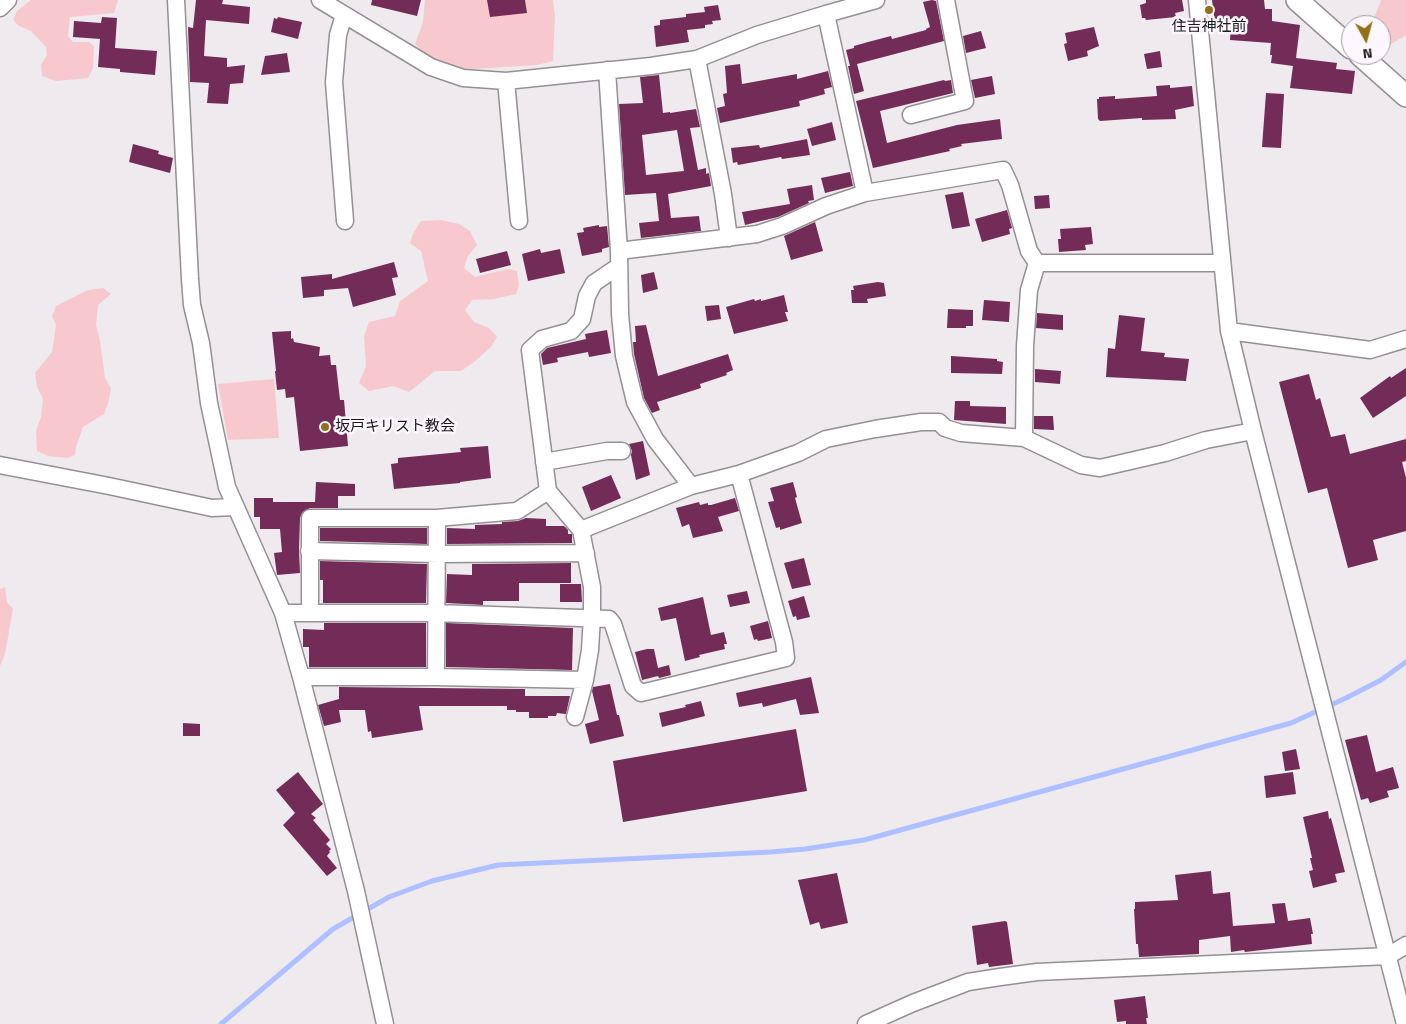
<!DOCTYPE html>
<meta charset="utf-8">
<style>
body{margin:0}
#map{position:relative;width:1406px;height:1024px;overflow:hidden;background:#eeeaee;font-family:"Titillium Web",sans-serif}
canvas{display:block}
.north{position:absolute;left:1341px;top:15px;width:50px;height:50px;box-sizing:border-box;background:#fbf7fc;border:1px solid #a19ea2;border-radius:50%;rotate:173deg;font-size:14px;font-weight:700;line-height:20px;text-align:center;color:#1a191a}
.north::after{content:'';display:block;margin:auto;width:18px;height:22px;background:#927017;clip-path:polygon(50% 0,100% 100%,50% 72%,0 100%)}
</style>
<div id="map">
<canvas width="1406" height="1024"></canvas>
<div class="north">N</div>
</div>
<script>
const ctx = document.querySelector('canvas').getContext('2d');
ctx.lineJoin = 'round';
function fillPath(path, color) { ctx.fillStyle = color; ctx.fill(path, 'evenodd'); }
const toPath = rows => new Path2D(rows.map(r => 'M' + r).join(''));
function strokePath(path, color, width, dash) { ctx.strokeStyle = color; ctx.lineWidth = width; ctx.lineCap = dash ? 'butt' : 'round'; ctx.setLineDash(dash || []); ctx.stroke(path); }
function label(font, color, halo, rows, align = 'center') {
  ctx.font = font + ' "Titillium Web","Noto Sans JP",sans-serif'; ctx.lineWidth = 5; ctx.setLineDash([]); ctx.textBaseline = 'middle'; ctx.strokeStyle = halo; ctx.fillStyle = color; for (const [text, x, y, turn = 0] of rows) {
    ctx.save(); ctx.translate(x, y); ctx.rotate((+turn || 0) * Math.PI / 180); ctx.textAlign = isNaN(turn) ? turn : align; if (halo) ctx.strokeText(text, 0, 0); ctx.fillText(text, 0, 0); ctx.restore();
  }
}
fillPath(toPath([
 [31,0,118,0,114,13,70,17,68,36,73,42,89,42,94,46,93,69,88,78,56,81,42,76,41,65,47,55,46,47,31,31,19,26,13,20,17,11],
 [425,0,553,0,555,16,553,61,537,65,473,69,462,69,425,55,415,44,423,22],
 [1381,0,1406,0,1406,35,1381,50,1381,25,1369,25,1376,13],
 [441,220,459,224,470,231,477,245,468,256,464,268,475,277,508,269,517,271,519,285,516,294,494,299,472,300,465,310,474,322,489,328,497,337,490,348,474,362,461,371,435,371,409,392,393,386,369,391,359,383,366,366,364,336,369,322,395,316,400,301,428,281,421,251,410,243,414,232,421,221],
 [103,288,111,294,98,305,96,325,100,341,105,378,111,388,108,404,104,414,83,427,76,447,75,455,68,458,48,456,37,451,36,431,41,417,43,399,37,387,35,373,52,352,56,325,52,316,56,306,88,290],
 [274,379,279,438,228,440,218,384],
 [5,587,7,602,13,609,5,654,0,666,0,589]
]), '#f7c9ce');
strokePath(toPath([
 [221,1024,333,929,389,897,432,881,498,865,771,852,805,849,864,840,1291,723,1346,698,1381,680,1406,662]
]), '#aec0ff', 5);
fillPath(toPath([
 [196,0,223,0,222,4,250,7,249,24,206,20,204,56,227,58,227,67,245,65,243,83,230,84,228,104,207,103,209,83,190,82,188,27,193,28],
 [372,0,421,0,417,16,371,5],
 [487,0,525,0,527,13,490,17],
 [932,0,936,1,944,41,857,64,864,91,854,94,848,66,850,66,846,50,854,48,854,46,868,42,891,36,892,39,926,30,926,29,930,27,923,2],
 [1146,0,1182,0,1184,11,1175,13,1176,17,1146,20,1145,18,1142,18,1140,5,1146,3],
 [1212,0,1264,0,1265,9,1272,9,1272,21,1300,25,1296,58,1337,63,1336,69,1355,71,1352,94,1290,88,1293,66,1271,63,1272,55,1270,55,1271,43,1230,40,1231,21,1215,23],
 [718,5,721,20,712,21,713,24,705,25,705,28,687,30,689,42,656,47,654,26,660,25,660,20,686,17,686,14,705,12,704,7],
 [102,17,117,18,115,48,157,51,155,75,120,72,120,69,98,67,100,39,73,37,74,21,101,23],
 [278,17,302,22,298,39,271,32,274,18,277,19],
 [1094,27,1099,46,1087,51,1088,56,1068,61,1064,44,1067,43,1065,33],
 [981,31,986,48,966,53,963,36],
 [1160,51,1162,67,1147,69,1144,54],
 [287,53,290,72,261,75,265,56],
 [740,64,742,84,797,74,797,79,828,71,832,87,824,89,825,94,799,101,800,106,720,123,717,108,725,106,723,94,727,93,725,66],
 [659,75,663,113,670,112,670,113,696,109,700,127,690,128,698,170,706,168,706,174,709,173,711,186,668,194,671,218,699,216,701,231,641,238,639,223,659,221,656,193,625,195,619,104,643,103,640,77],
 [677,130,684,171,646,175,642,135],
 [992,76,995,94,975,98,971,80],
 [944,80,945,81,951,80,953,93,880,111,887,143,957,125,1000,119,1002,139,961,144,962,146,949,149,950,151,873,168,856,101],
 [1170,85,1170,88,1192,86,1194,106,1175,110,1176,119,1142,120,1142,118,1100,121,1098,119,1097,99,1099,99,1099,97,1115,96,1115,99,1157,96,1156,86],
 [1266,93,1284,94,1281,148,1262,147],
 [832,122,836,140,812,146,807,129],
 [807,139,810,155,782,159,781,157,738,165,737,162,733,163,731,148,759,145,760,148],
 [133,144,159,151,158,154,173,158,170,173,129,162],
 [850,172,853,186,825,193,821,178],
 [812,185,814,200,808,201,809,203,778,217,745,225,742,212,790,204,787,189],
 [963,192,970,226,952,229,945,195],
 [1049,195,1050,208,1035,209,1034,196],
 [1007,210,1012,228,1009,229,1010,234,982,242,975,219],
 [815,222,823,251,791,260,784,236],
 [599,225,599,227,607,226,609,247,602,249,602,252,582,256,577,233,584,232,583,228],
 [1091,227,1093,244,1085,245,1086,250,1059,252,1058,239,1061,239,1060,229],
 [540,249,541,253,560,249,565,273,528,281,522,254],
 [507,251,511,265,480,273,476,259],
 [394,262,398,277,392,278,396,295,353,307,348,288,324,290,324,296,303,298,301,277,332,274,332,279],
 [654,272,658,289,643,293,641,275],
 [878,282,884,283,886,296,867,299,868,303,852,303,851,290,854,290,853,286],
 [784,295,788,312,785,312,788,321,734,334,726,307,754,299,755,301,761,299,761,301],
 [984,300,1010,302,1009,322,982,320],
 [719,305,721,319,707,321,705,306],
 [948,309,973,310,973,326,966,326,966,328,947,328],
 [1037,313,1063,315,1063,330,1036,328],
 [1119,315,1145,318,1141,351,1165,353,1164,357,1189,359,1186,381,1106,377,1108,348,1115,349],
 [646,325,658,376,728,354,733,370,726,373,727,375,700,384,701,388,657,402,660,410,652,413,644,398,634,354,633,342,636,342,635,326],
 [607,330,611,353,589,357,588,352,557,358,558,362,543,365,541,354,547,348,586,339,585,334],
 [291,331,291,339,293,338,294,342,320,347,319,356,330,355,331,365,336,365,340,400,344,400,348,446,300,451,294,397,286,398,285,389,277,390,275,371,276,371,272,332],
 [951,356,997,359,997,361,1003,362,1002,374,951,373],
 [1406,368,1406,396,1373,418,1360,398,1390,376,1391,378],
 [1035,369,1061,371,1060,384,1035,382],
 [1309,374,1316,400,1320,398,1331,437,1345,434,1350,454,1406,439,1406,461,1402,462,1406,478,1406,531,1373,540,1378,560,1348,568,1327,488,1308,493,1279,382],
 [955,401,970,401,970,406,1006,407,1006,424,954,420],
 [1034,416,1053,416,1054,430,1034,429],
 [643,441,650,475,636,480,631,455,632,451,629,444],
 [488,446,491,478,460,482,460,483,394,489,391,464,398,463,398,458,461,452,460,448],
 [611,475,621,498,591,511,582,487],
 [316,482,355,484,355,496,338,496,338,508,310,508,302,513,300,518,299,550,300,573,277,575,274,553,282,552,280,529,260,529,260,517,254,517,254,498,273,498,273,502,315,502],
 [793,482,797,497,795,498,802,523,780,530,780,527,776,528,768,502,774,501,770,488],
 [735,498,739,511,718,517,723,531,693,538,689,524,682,527,676,508,699,502,700,505,708,503,708,505,711,505],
 [526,518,546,519,546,526,564,526,568,530,568,534,572,534,572,543,447,544,447,528,475,529,475,525,502,524,502,522,518,521],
 [320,528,427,528,427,544,320,541],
 [804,558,811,585,792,589,784,563],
 [320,561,427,564,426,603,323,603,323,580,320,580],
 [571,563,571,583,519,583,519,601,483,601,483,605,446,603,447,574,472,575,472,564],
 [560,584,581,584,582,602,560,602],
 [747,591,750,603,730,607,727,595],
 [804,596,810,617,797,620,796,616,793,617,788,601],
 [703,597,711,635,724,632,727,644,724,644,725,649,699,655,700,657,685,661,676,618,661,621,658,608],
 [768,621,772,638,758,641,757,639,754,640,750,626],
 [324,623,426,623,426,667,309,667,309,647,303,647,303,629,324,630],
 [446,623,573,628,572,670,446,667],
 [647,649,654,649,658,668,669,665,671,675,659,678,658,676,642,680,635,652],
 [811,677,819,713,800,715,796,699,763,707,762,703,739,707,736,693],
 [610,684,617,715,619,715,624,736,590,744,585,724,599,720,592,691,593,687],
 [339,687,525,689,525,696,570,696,566,714,557,713,556,716,548,716,548,718,529,718,529,712,516,712,516,710,507,710,507,706,419,706,423,730,372,738,371,731,368,732,365,710,339,710,341,722,324,726,318,705,339,699],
 [701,701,705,716,662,727,659,713,686,707,685,705],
 [183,723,200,724,200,736,183,736],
 [796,729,807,791,623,822,613,761],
 [1367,735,1376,772,1393,767,1399,788,1387,791,1389,797,1370,803,1368,798,1361,800,1345,740],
 [1296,749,1300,769,1285,771,1282,752],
 [298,772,323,804,311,814,316,818,313,820,330,840,326,844,331,849,329,851,330,852,327,856,337,868,327,876,283,825,295,813,276,790],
 [1293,772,1296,794,1266,798,1264,776],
 [1328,811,1329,819,1331,818,1345,872,1335,874,1337,882,1313,888,1309,871,1313,870,1310,858,1312,858,1303,817],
 [1211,871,1213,894,1230,892,1233,926,1275,923,1272,904,1285,903,1288,921,1310,918,1313,934,1311,934,1312,944,1245,952,1244,950,1231,952,1230,936,1199,940,1199,954,1139,957,1138,944,1136,944,1134,909,1135,909,1135,902,1178,900,1175,875],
 [837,873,848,923,821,929,819,922,810,925,798,880],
 [1005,921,1007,922,1013,964,989,967,988,963,977,965,972,926],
 [1145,996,1148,1018,1146,1018,1147,1024,1126,1024,1126,1021,1117,1022,1114,1000]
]), '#732c57');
const minor = toPath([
 [176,0,190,279,192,305,201,343,209,403,227,487,283,613,301,677,356,891,385,1024],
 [320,0,431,67,463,78,506,81,651,66,697,59,757,35,826,14,876,0],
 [1197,0,1229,331,1253,431,1405,1024],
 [0,8,8,0],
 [826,14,865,193],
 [344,15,338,35,334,82,345,221],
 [697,59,723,194,729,238],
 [607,70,619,251,620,314,624,356,635,402,655,439,691,486],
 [506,81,519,221],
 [911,115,965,101,946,0],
 [619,251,757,234,782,226,826,206,865,193,1003,170,1010,185,1029,251,1037,263,1029,290,1025,346,1024,438],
 [1037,263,1222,263],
 [1229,331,1370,350,1406,339],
 [544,462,607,451,622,451],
 [0,465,109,486,212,508,235,507],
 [581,530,691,486,739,474,798,453,826,439,875,429,921,422,939,422,945,428,961,433,1024,438,1081,465,1100,468,1165,453,1206,440,1253,431],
 [309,551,438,554,586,553],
 [283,613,436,613,609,619,613,624,633,686,641,693,786,658,784,642,739,474],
 [310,613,310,518,437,518,517,511,548,491],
 [301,677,436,677,585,680],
 [436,677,437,518],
 [575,717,585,680,590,650,592,617,592,587,581,530,548,491,530,350,542,339,571,331,582,319,587,296,594,283,619,266],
 [866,1024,913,1003,968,982,1000,977,1037,972,1388,956,1406,945]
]);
const major = toPath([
 [1297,0,1351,48],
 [1360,55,1406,96]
]);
strokePath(minor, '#949095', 19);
strokePath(major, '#949095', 24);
strokePath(minor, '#fff', 16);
strokePath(major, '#fff', 21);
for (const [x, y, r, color] of [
 [1209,10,5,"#927017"],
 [325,427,5,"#927017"]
]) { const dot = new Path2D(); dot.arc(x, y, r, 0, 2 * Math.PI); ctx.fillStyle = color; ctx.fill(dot); strokePath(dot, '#fbf7fc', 2); }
label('15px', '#1a191a', '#fbf7fc', [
 ["住吉神社前",1209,27],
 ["坂戸キリスト教会",335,427,"left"]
]);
</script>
